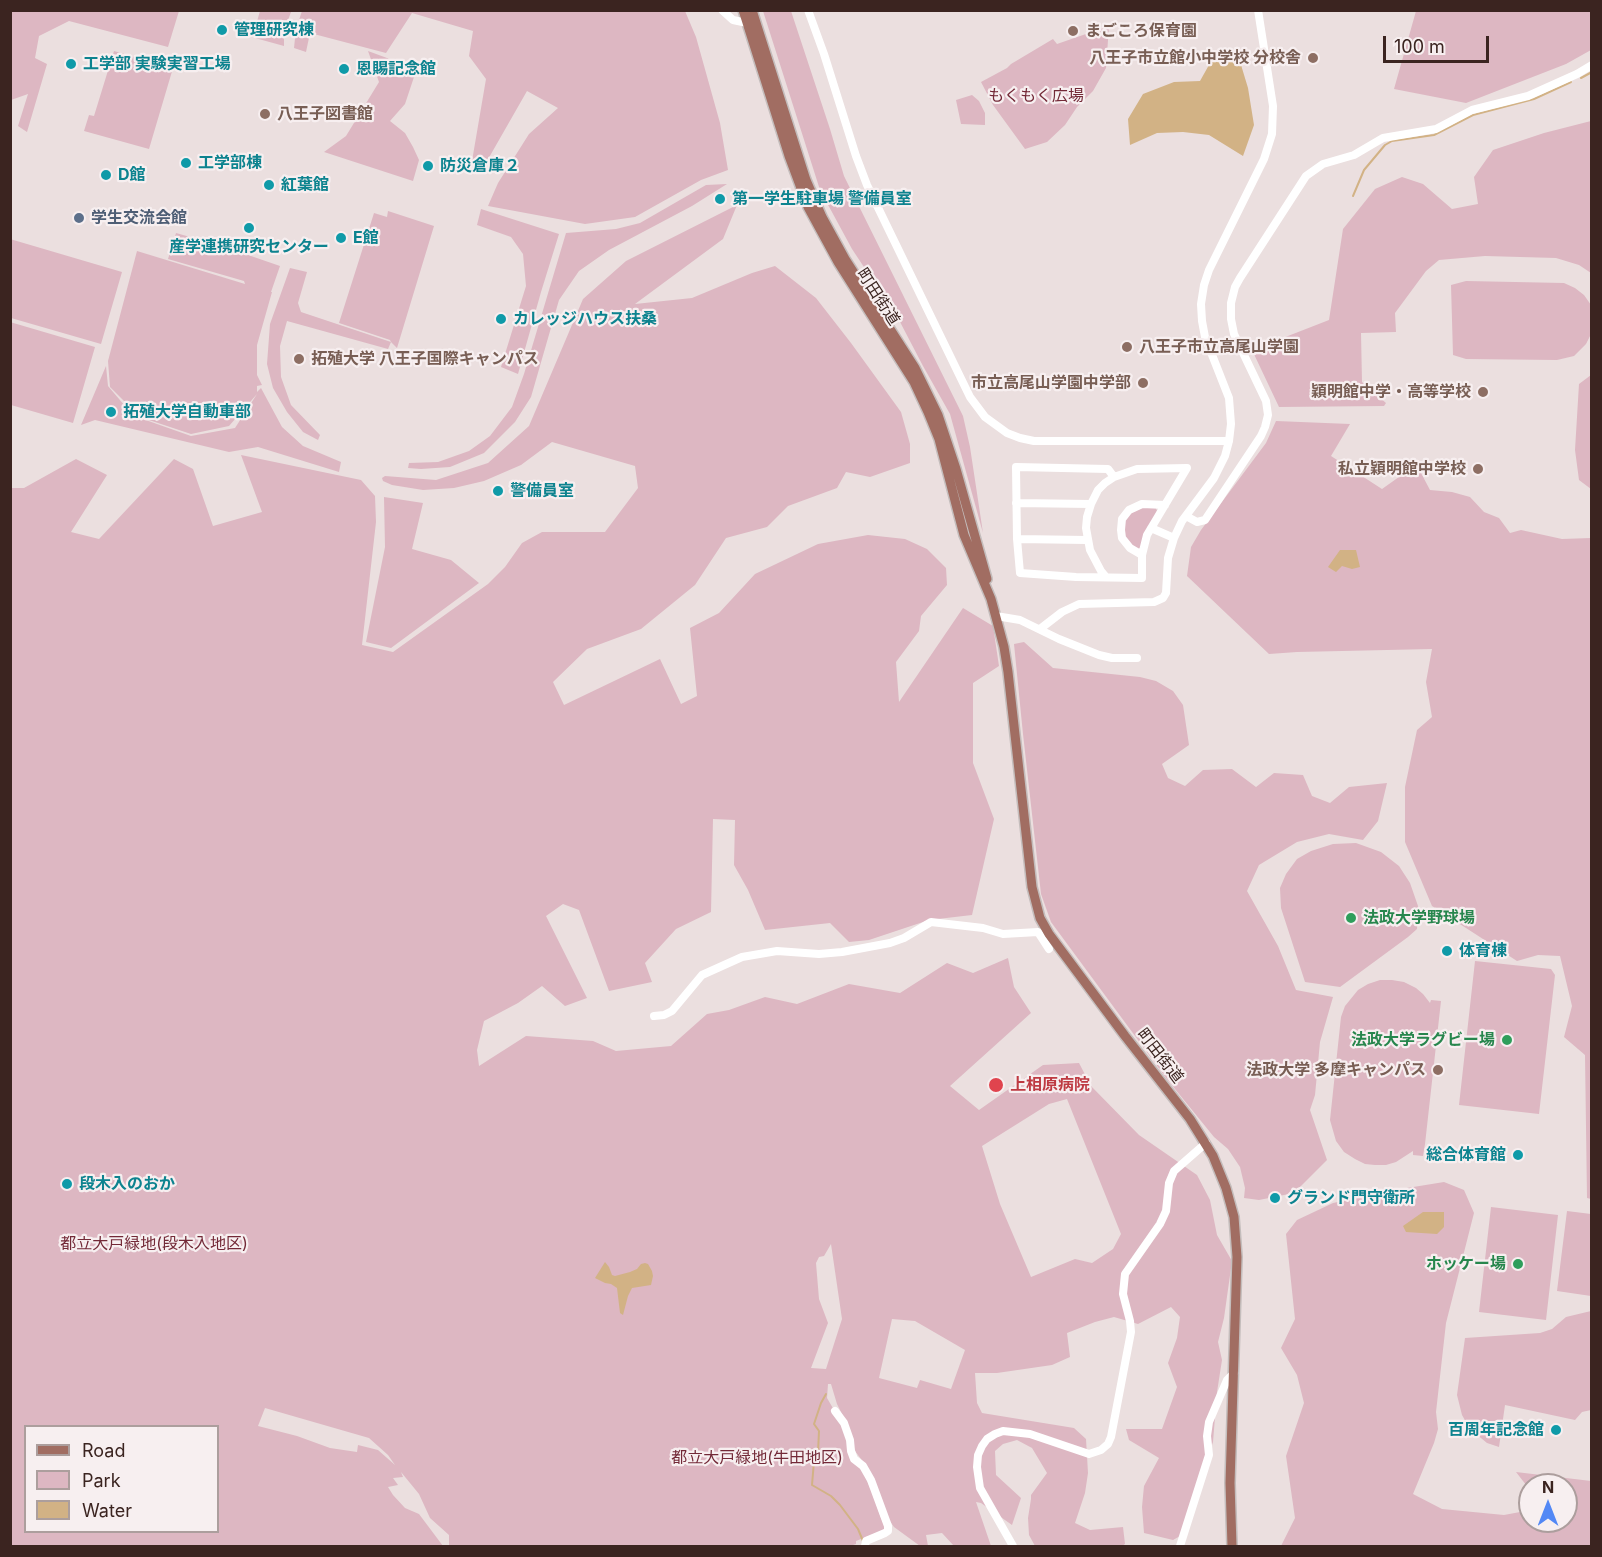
<!DOCTYPE html>
<meta charset="utf-8">
<style>
body{margin:0}
#map{position:relative;width:1602px;height:1557px;overflow:hidden;background:#ebdfdf;font-family:Inter,sans-serif}
canvas{display:block}
.frame{position:absolute;inset:0;border:12px solid #3b2420;pointer-events:none}
.legend{position:absolute;left:24px;top:1425px;width:195px;height:108px;box-sizing:border-box;background:#f7eff0;border:2px solid #ac9e9d;margin:0;padding:8px 10px;list-style:none;font-size:18px;color:#3b2420}
.legend li{display:flex;align-items:center;gap:12px;height:30px}
.legend b{width:30px;border:2px solid #ac9e9d}
.north{position:absolute;left:1518px;top:1473px;width:60px;height:60px;box-sizing:border-box;background:#f7eff0;border:2px solid #ac9e9d;border-radius:50%;rotate:0deg;font-size:16px;font-weight:700;line-height:24px;text-align:center;color:#3b2420}
.north::after{content:'';display:block;margin:auto;width:21px;height:27px;background:#5388f5;clip-path:polygon(50% 0,100% 100%,50% 72%,0 100%)}
.scale{position:absolute;left:1383px;top:36px;width:106px;height:27px;box-sizing:border-box;border:3px solid #3b2420;border-top:0;padding-left:8px;font-size:18px;line-height:21px;white-space:nowrap;color:#3b2420;-webkit-text-stroke:4px #f7eff0;paint-order:stroke}
</style>
<div id="map">
<canvas width="1602" height="1557"></canvas>
<div class="frame"></div>
<ul class="legend">
<li><b style="height:8px;background:#a16d62"></b>Road</li>
<li><b style="height:16px;background:#ddb7c2"></b>Park</li>
<li><b style="height:16px;background:#d2b285"></b>Water</li>
</ul>
<div class="north">N</div>
<div class="scale">100 m</div>
</div>
<script>
const ctx = document.querySelector('canvas').getContext('2d');
ctx.lineJoin = 'round';
function fillPath(path, color) { ctx.fillStyle = color; ctx.fill(path, 'evenodd'); }
const toPath = rows => new Path2D(rows.map(r => 'M' + r).join(''));
function strokePath(path, color, width, dash) { ctx.strokeStyle = color; ctx.lineWidth = width; ctx.lineCap = dash ? 'butt' : 'round'; ctx.setLineDash(dash || []); ctx.stroke(path); }
function label(font, color, halo, rows, align = 'center') {
  ctx.font = font + ' Inter,"Noto Sans JP",sans-serif'; ctx.lineWidth = 4.5; ctx.setLineDash([]); ctx.textBaseline = 'middle'; ctx.strokeStyle = halo; ctx.fillStyle = color; for (const [text, x, y, turn = 0] of rows) {
    ctx.save(); ctx.translate(x, y); ctx.rotate((+turn || 0) * Math.PI / 180); ctx.textAlign = isNaN(turn) ? turn : align; if (halo) ctx.strokeText(text, 0, 0); ctx.fillText(text, 0, 0); ctx.restore();
  }
}
fillPath(toPath([
 [11,10,179,10,179,11,168,47,69,21,39,36,35,58,47,64,27,132,18,126,28,94,11,100],
 [290,10,291,12,284,31,284,46,255,38,256,25,260,11],
 [302,11,685,11,696,37,720,123,728,170,701,180,635,217,585,224,488,206,498,183,529,134,558,108,527,91,487,161,472,161,486,79,469,56,473,31,412,13,386,53,310,33,306,52,294,48,296,29],
 [763,11,791,11,830,129,844,176,963,416,970,447,983,533,950,414,923,366,899,320,852,249,820,190],
 [1416,11,1591,11,1591,50,1566,64,1466,103,1394,89],
 [1109,26,1106,68,1093,91,1077,107,1065,125,1047,142,1025,149,993,105,981,82,1007,68,1011,64,1053,39,1057,44],
 [114,51,173,68,149,149,84,131,89,115,94,116],
 [368,51,387,58,414,77,405,104,390,121,405,133,413,147,419,160,413,181,324,152,346,136,379,82],
 [972,95,979,101,985,113,985,125,961,124,956,100],
 [1591,121,1591,273,1579,265,1556,258,1485,256,1439,260,1426,271,1395,313,1396,332,1361,333,1362,382,1386,403,1384,406,1279,407,1252,350,1329,320,1343,229,1375,189,1402,177,1423,184,1452,209,1478,204,1474,177,1493,150,1544,133],
 [727,184,692,206,609,250,579,271,559,300,531,397,515,422,484,453,450,467,421,469,408,468,409,463,438,462,469,451,490,436,512,407,524,374,566,233,616,229,640,223,706,185],
 [737,205,723,239,635,304,692,298,752,273,775,266,816,298,851,343,901,412,910,444,910,463,870,477,846,472,837,488,788,506,767,527,726,538,695,585,641,629,587,649,553,682,564,705,660,659,681,704,697,696,690,628,719,613,755,574,818,544,868,535,905,539,927,549,946,568,947,585,921,616,919,631,896,662,899,702,963,608,993,626,999,666,973,683,973,763,994,819,972,915,929,920,869,940,849,942,830,923,765,930,748,890,734,865,735,820,713,819,711,912,676,929,645,963,652,982,609,991,579,910,563,904,546,916,587,998,565,1006,542,986,518,1003,484,1021,477,1050,479,1066,526,1036,593,1041,616,1051,671,1046,707,1014,729,1010,765,997,797,1004,849,984,900,993,947,963,973,973,1008,958,1014,987,1031,1013,950,1086,979,1110,1043,1065,1079,1063,1091,1086,1139,1135,1197,1175,1210,1200,1217,1235,1232,1261,1224,1318,1218,1342,1222,1360,1217,1392,1213,1442,1182,1535,1173,1540,1144,1533,1142,1507,1144,1486,1159,1458,1129,1440,1126,1429,1162,1429,1177,1387,1168,1363,1177,1338,1180,1317,1171,1307,1138,1324,1114,1317,1095,1322,1067,1333,1070,1357,1052,1365,997,1373,975,1373,977,1403,982,1413,1074,1428,1086,1439,1088,1473,1085,1493,1075,1523,1090,1530,1123,1527,1125,1544,1122,1546,1035,1546,1029,1535,1028,1518,1031,1499,1031,1495,1047,1473,1032,1448,1017,1440,1003,1444,995,1451,996,1475,1021,1498,1012,1525,981,1503,976,1502,991,1546,954,1546,942,1533,926,1535,928,1546,920,1546,894,1527,889,1520,864,1463,855,1451,846,1422,837,1404,831,1384,828,1384,827,1398,841,1422,872,1492,881,1518,885,1527,884,1530,856,1541,856,1544,850,1546,449,1546,449,1535,430,1518,419,1494,401,1472,403,1477,393,1478,398,1485,388,1487,393,1495,405,1508,419,1514,443,1546,11,1546,11,488,24,488,76,459,107,475,71,532,99,539,174,459,193,469,213,526,262,512,241,455,361,480,375,496,376,522,362,645,393,652,488,584,505,567,522,543,542,532,605,532,638,488,635,466,552,442,521,465,484,481,454,488,423,490,392,485,383,481,382,478,385,476,436,480,488,463,529,426,583,299,626,261],
 [1067,1099,1121,1234,1113,1249,1092,1263,1075,1259,1031,1277,1000,1204,982,1146,1049,1104],
 [831,1244,842,1319,826,1369,811,1368,828,1323,819,1299,816,1263,819,1257,824,1256],
 [892,1319,915,1321,965,1350,951,1389,920,1380,917,1388,879,1378],
 [265,1408,369,1438,388,1455,395,1465,378,1450,358,1445,357,1452,330,1448,297,1436,258,1426],
 [26,1426,218,1426,218,1532,26,1532],
 [481,209,559,234,541,292,518,374,501,367,526,286,523,254,511,237,477,225],
 [388,211,434,226,397,348,391,342,388,349,287,321,280,346,281,377,291,405,320,435,318,440,303,432,287,412,273,388,267,364,270,324,290,268,307,272,298,303,301,312,391,342,390,340,339,323,374,213,387,217],
 [176,233,222,246,280,266,271,292,272,292,257,345,257,375,262,385,257,386,257,392,261,388,282,427,303,446,341,462,339,472,258,447,229,452,95,420,81,425,106,366,108,386,125,406,140,418,191,436,235,428,257,394,229,426,191,434,140,417,110,387,108,361,137,251,245,284,244,281,168,259],
 [10,239,122,272,101,344,11,318],
 [1466,281,1564,283,1575,288,1584,295,1591,305,1591,334,1586,344,1574,356,1557,360,1466,359,1453,355,1451,285],
 [10,322,95,347,73,423,11,405],
 [1591,375,1591,489,1579,480,1575,450,1579,384],
 [1276,421,1350,424,1331,456,1382,489,1406,472,1421,473,1430,490,1452,492,1470,497,1484,512,1499,518,1510,533,1521,530,1562,539,1591,538,1591,1199,1587,1198,1585,1055,1564,1037,1572,1006,1560,956,1538,955,1517,961,1432,906,1405,842,1405,787,1417,730,1432,717,1426,682,1432,649,1297,652,1269,654,1187,576,1191,547,1201,530,1266,443],
 [384,497,423,503,412,549,451,560,479,583,391,648,366,642,385,547],
 [1143,506,1155,506,1157,511,1140,548,1136,550,1125,537,1124,521,1132,512],
 [1024,642,1053,668,1140,677,1156,681,1173,691,1183,705,1189,745,1162,764,1168,778,1185,786,1203,770,1232,769,1256,787,1274,773,1303,775,1312,796,1330,803,1349,787,1387,783,1378,821,1363,840,1329,834,1297,842,1259,865,1247,891,1278,946,1296,990,1333,997,1320,1042,1315,1095,1310,1110,1327,1160,1294,1193,1259,1200,1244,1198,1245,1188,1240,1167,1228,1149,1214,1137,1166,1078,1051,922,1041,894,1023,734,1014,644],
 [1356,843,1381,852,1399,866,1410,883,1418,906,1417,929,1408,937,1340,987,1305,982,1281,908,1280,888,1286,874,1297,859,1311,851,1333,844],
 [1475,961,1551,969,1555,975,1539,1114,1459,1105],
 [1380,980,1392,980,1404,982,1416,988,1423,994,1430,1003,1431,1000,1441,1001,1425,1144,1423,1156,1413,1155,1413,1151,1396,1162,1386,1165,1375,1165,1365,1164,1355,1159,1344,1152,1336,1141,1330,1120,1341,1017,1345,1006,1358,990,1368,984],
 [1444,1182,1464,1190,1474,1213,1446,1323,1436,1412,1438,1429,1434,1443,1413,1494,1442,1509,1504,1515,1520,1512,1530,1495,1530,1521,1566,1521,1566,1485,1530,1485,1530,1490,1516,1472,1591,1481,1591,1546,1281,1546,1295,1518,1286,1456,1304,1403,1297,1375,1281,1348,1295,1319,1286,1234,1297,1220,1333,1203,1401,1189],
 [1491,1207,1558,1215,1546,1320,1479,1312],
 [1567,1211,1591,1214,1591,1296,1557,1291],
 [1591,1311,1591,1410,1582,1412,1575,1420,1505,1405,1499,1447,1487,1443,1470,1429,1462,1415,1457,1395,1465,1338,1540,1333,1552,1329,1566,1317]
]), '#ddb7c2');
fillPath(toPath([
 [1228,52,1238,55,1248,88,1254,125,1243,156,1209,135,1183,132,1157,133,1130,145,1128,119,1143,94,1174,82,1200,81,1214,56],
 [1340,550,1356,550,1360,567,1352,569,1342,566,1336,572,1328,567],
 [1423,1212,1444,1212,1444,1227,1437,1234,1406,1232,1403,1226],
 [605,1262,609,1267,612,1275,615,1276,630,1272,637,1269,641,1264,645,1263,648,1264,652,1271,653,1276,651,1285,632,1288,628,1296,623,1315,620,1313,617,1288,611,1284,605,1283,595,1278]
]), '#d2b285');
strokePath(toPath([
 [1581,78,1592,72],
 [1353,196,1364,170,1385,145,1392,141,1434,135,1473,115,1534,99,1571,82],
 [826,1394,821,1403,814,1424,819,1431,818,1453,814,1461,812,1485,831,1496,840,1505,858,1529,863,1541]
]), '#d2b285', 2);
const major = toPath([
 [743,10,789,156,808,207,838,262,914,382,928,412,939,439,964,535,991,599,1004,647,1008,672,1032,887,1040,918,1049,934,1125,1036,1190,1119,1213,1156,1226,1188,1234,1217,1237,1257,1230,1483,1232,1546],
 [752,10,806,180,822,217,845,259,915,368,938,415,956,469,987,579]
]);
strokePath(major, '#c4bdbc', 12);
strokePath(toPath([
 [722,10,733,20,752,24],
 [808,10,824,54,856,156,867,185,970,397,985,417,1007,433,1020,438,1034,441,1229,441],
 [1016,503,1091,504],
 [1186,516,1197,522,1205,520,1261,436,1265,427,1268,415,1266,401,1234,334,1231,319,1231,303,1235,287,1240,278,1306,176,1323,164,1354,155,1383,138,1436,129,1472,110,1528,96,1577,74,1592,65],
 [1151,528,1174,538],
 [1017,539,1087,540],
 [1142,555,1130,548,1122,538,1121,530,1122,519,1129,510,1142,504,1165,505],
 [1106,577,1101,571,1090,550,1086,528,1087,517,1091,504,1098,490,1105,483,1114,477,1137,469,1187,468,1147,535,1142,555,1142,578,1076,577,1020,573,1017,539,1016,467,1108,469,1114,477],
 [996,616,1020,620,1059,639,1099,655,1112,658,1137,658],
 [1040,629,1062,612,1079,604,1154,602,1163,598,1166,593,1168,558,1174,538,1182,521,1214,478,1225,456,1229,441,1231,424,1229,398,1205,337,1202,321,1201,304,1204,285,1209,270,1264,159,1272,134,1273,106,1258,10],
 [654,1016,664,1015,672,1011,702,975,742,957,777,951,819,954,842,952,890,943,904,938,931,922,983,928,1003,934,1038,932,1049,949],
 [835,1411,844,1423,850,1440,851,1451,854,1459,863,1466,871,1480,888,1526,888,1531,885,1533,866,1541,865,1546],
 [1013,1546,980,1488,977,1467,978,1455,982,1446,987,1439,995,1434,1003,1431,1030,1434,1089,1454,1101,1450,1108,1444,1111,1437,1131,1332,1130,1321,1123,1294,1125,1274,1160,1224,1166,1211,1169,1183,1174,1171,1206,1143],
 [1180,1546,1209,1455,1207,1436,1209,1422,1227,1380,1234,1373]
]), '#fff', 8);
strokePath(major, '#a16d62', 9);
for (const [x, y, r, color] of [
 [222,30,6,"#0f9aa8"],
 [1073,31,6,"#8d6e63"],
 [1313,58,6,"#8d6e63"],
 [71,64,6,"#0f9aa8"],
 [344,69,6,"#0f9aa8"],
 [265,114,6,"#8d6e63"],
 [186,163,6,"#0f9aa8"],
 [428,166,6,"#0f9aa8"],
 [106,175,6,"#0f9aa8"],
 [269,185,6,"#0f9aa8"],
 [720,199,6,"#0f9aa8"],
 [79,218,6,"#5c6f8a"],
 [249,228,6,"#0f9aa8"],
 [341,238,6,"#0f9aa8"],
 [501,319,6,"#0f9aa8"],
 [1127,347,6,"#8d6e63"],
 [299,359,6,"#8d6e63"],
 [1143,383,6,"#8d6e63"],
 [1483,392,6,"#8d6e63"],
 [111,412,6,"#0f9aa8"],
 [1478,469,6,"#8d6e63"],
 [498,491,6,"#0f9aa8"],
 [1351,918,6,"#2e9e5b"],
 [1447,951,6,"#0f9aa8"],
 [1507,1040,6,"#2e9e5b"],
 [1438,1070,6,"#8d6e63"],
 [996,1085,8,"#e0444e"],
 [1518,1155,6,"#0f9aa8"],
 [67,1184,6,"#0f9aa8"],
 [1275,1198,6,"#0f9aa8"],
 [1518,1264,6,"#2e9e5b"],
 [1556,1430,6,"#0f9aa8"]
]) { const dot = new Path2D(); dot.arc(x, y, r, 0, 2 * Math.PI); ctx.fillStyle = color; ctx.fill(dot); strokePath(dot, '#f7eff0', 2); }
label('bold 16px', '#0d838f', '#f7eff0', [
 ["管理研究棟",234,30],
 ["工学部 実験実習工場",83,64],
 ["恩賜記念館",356,69],
 ["工学部棟",198,163],
 ["防災倉庫２",440,166],
 ["D館",118,175],
 ["紅葉館",281,185],
 ["第一学生駐車場 警備員室",732,199],
 ["E館",353,238],
 ["産学連携研究センター",249,247,"center"],
 ["カレッジハウス扶桑",513,319],
 ["拓殖大学自動車部",123,412],
 ["警備員室",510,491],
 ["体育棟",1459,951],
 ["総合体育館",1506,1155,"right"],
 ["段木入のおか",79,1184],
 ["グランド門守衛所",1287,1198],
 ["百周年記念館",1544,1430,"right"]
], 'left');
label('bold 16px', '#785e54', '#f7eff0', [
 ["まごころ保育園",1085,31,"left"],
 ["八王子市立館小中学校 分校舎",1301,58],
 ["八王子図書館",277,114,"left"],
 ["八王子市立高尾山学園",1139,347,"left"],
 ["拓殖大学 八王子国際キャンパス",311,359,"left"],
 ["市立高尾山学園中学部",1131,383],
 ["穎明館中学・高等学校",1471,392],
 ["私立穎明館中学校",1466,469],
 ["法政大学 多摩キャンパス",1426,1070]
], 'right');
label('16px', '#732937', '#f7eff0', [
 ["もくもく広場",1036,96],
 ["都立大戸緑地(段木入地区)",154,1244],
 ["都立大戸緑地(牛田地区)",757,1458]
]);
label('bold 16px', '#4e5e75', '#f7eff0', [
 ["学生交流会館",91,218]
], 'left');
label('16px', '#3b2420', '#f7eff0', [
 ["町田街道",878,297,57],
 ["町田街道",1160,1056,52]
]);
label('bold 16px', '#27864d', '#f7eff0', [
 ["法政大学野球場",1363,918,"left"],
 ["法政大学ラグビー場",1495,1040],
 ["ホッケー場",1506,1264]
], 'right');
label('bold 16px', '#be3a42', '#f7eff0', [
 ["上相原病院",1010,1085]
], 'left');
</script>
